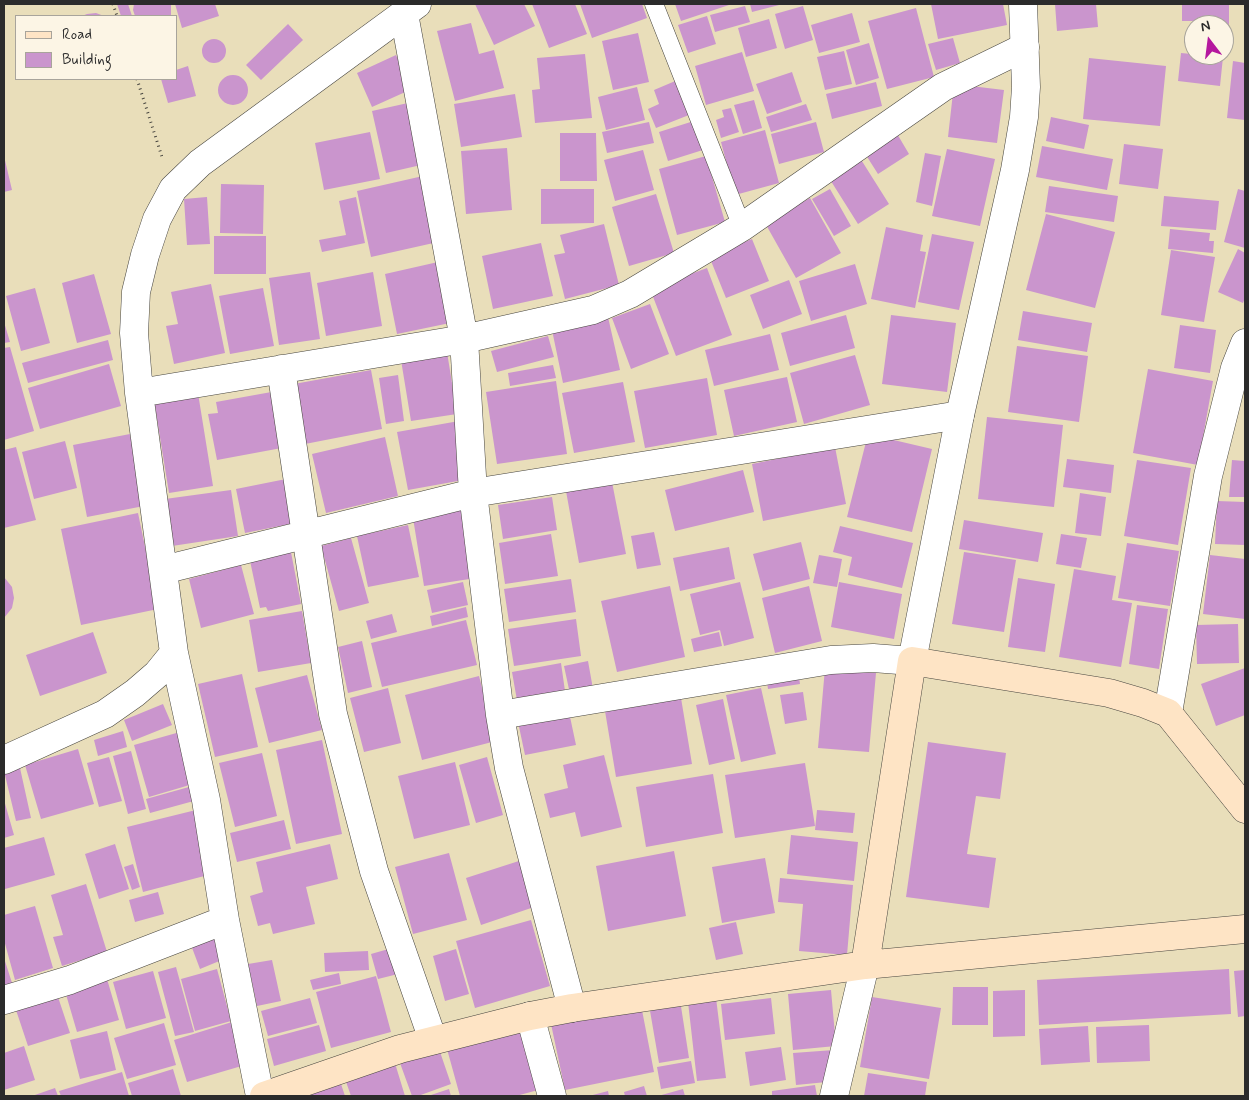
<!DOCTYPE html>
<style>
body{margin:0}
#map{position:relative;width:1249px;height:1100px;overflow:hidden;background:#e9deba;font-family:Mynerve,sans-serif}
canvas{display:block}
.frame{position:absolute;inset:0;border:5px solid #2b2b2b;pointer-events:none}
.legend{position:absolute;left:15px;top:15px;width:162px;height:65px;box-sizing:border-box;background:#fcf5e5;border:1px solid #a8a49b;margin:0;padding:6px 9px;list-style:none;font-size:15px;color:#2b2b2b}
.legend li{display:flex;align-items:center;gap:10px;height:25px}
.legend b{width:25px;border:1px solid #a8a49b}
.north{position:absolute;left:1184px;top:15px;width:50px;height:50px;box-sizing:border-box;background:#fcf5e5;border:1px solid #a8a49b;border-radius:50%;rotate:345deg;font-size:14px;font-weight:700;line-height:20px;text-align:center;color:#2b2b2b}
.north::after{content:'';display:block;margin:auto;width:18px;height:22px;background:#b5179e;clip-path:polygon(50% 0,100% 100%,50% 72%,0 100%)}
</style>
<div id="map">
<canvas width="1249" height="1100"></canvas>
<div class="frame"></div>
<ul class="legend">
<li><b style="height:6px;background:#fee4c5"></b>Road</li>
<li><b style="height:14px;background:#ca95cd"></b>Building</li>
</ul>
<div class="north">N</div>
</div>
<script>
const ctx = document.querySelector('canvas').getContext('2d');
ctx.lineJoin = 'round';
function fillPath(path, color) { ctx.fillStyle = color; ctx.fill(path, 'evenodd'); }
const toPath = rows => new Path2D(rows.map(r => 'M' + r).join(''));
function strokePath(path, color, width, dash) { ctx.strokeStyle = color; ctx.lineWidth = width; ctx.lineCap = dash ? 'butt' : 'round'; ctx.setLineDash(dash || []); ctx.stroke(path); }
fillPath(toPath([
 [117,4,128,4,132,16,121,16],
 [134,4,171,4,171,15,135,16,133,10],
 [175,4,215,4,219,16,182,28],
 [475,4,524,4,535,26,494,45],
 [532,4,575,4,587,34,549,48],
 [580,4,642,4,647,18,592,38],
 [675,4,732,4,681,21],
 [750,4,783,4,752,12],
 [931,4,1003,4,1007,25,938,39],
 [1055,4,1096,4,1098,27,1057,31],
 [1182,4,1229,4,1229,36,1224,36,1224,25,1196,25,1196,21,1182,21],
 [745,6,750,22,715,32,710,15],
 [803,6,813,40,785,49,775,14],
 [916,8,934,77,887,89,868,21],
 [96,13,104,16,82,16,87,14],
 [852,13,860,42,819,53,811,25],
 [707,16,716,44,688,53,678,25],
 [769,19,777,48,746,57,738,28],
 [471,23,479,54,494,50,504,88,455,101,437,31],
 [288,24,303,40,261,80,246,65],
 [638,33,649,82,613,90,602,41],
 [953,38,960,63,936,70,928,44],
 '202 51a12 12 0 1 1 24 0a12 12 0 1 1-24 0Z',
 [869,43,879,78,856,85,846,50],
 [844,51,852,84,825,90,817,57],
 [742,52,754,91,706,105,695,66],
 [1181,53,1223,57,1220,86,1178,81],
 [585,54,592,118,535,123,532,90,540,89,537,58],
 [396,55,412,89,372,107,357,73],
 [1089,58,1166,66,1160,126,1083,119],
 [1233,61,1245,63,1245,120,1227,118],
 [188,66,196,96,168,103,161,79,176,79,176,70],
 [792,72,802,102,767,114,756,84],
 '218 90a15 15 0 1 1 30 0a15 15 0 1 1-30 0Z',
 [680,79,694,113,656,128,648,109,659,104,654,90],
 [876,82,882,106,832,119,826,94],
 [954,84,1004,90,997,143,948,137],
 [637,87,645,120,606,130,598,97],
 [515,94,522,137,461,147,454,104],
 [754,100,762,128,743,134,734,105],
 [408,103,421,165,386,173,372,111],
 [806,104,812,120,771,132,766,117],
 [731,108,739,132,721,138,716,120,724,117,722,110],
 [1051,117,1089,125,1084,149,1046,141],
 [697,120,706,149,668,161,659,132],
 [649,122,654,143,607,153,602,132],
 [816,122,824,152,779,164,771,134],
 [765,130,779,183,735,195,721,142],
 [370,132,380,179,324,190,315,143],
 [896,132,909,154,878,174,864,152],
 [560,133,596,133,597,181,560,181],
 [1124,144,1163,149,1158,189,1119,184],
 [1042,146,1113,159,1107,190,1036,177],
 [507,148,512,210,466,214,461,151],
 [947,149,995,159,980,226,932,216],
 [643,150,654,190,615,201,604,160],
 [925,153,941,156,932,206,916,202],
 [4,156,12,190,4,192],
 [706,156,725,222,677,235,659,169],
 [860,158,889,204,858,224,829,178],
 [423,176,438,242,371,257,357,191],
 [221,184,264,185,263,234,220,233],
 [1049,186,1118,196,1114,222,1045,212],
 [541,189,594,189,594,223,541,224],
 [830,189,851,226,834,236,812,199],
 [1238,189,1245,191,1245,248,1224,242],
 [656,194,674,253,629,266,612,207],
 [1164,196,1219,201,1216,230,1161,226],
 [207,197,210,244,187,245,184,199],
 [356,197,365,243,322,252,319,240,346,235,339,201],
 [810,198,841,253,796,278,765,223],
 [1046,214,1115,232,1095,308,1026,290],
 [604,224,619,285,565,299,554,255,565,253,560,235],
 [886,227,923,235,920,251,926,252,915,308,871,299],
 [1170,229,1210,233,1209,241,1214,241,1213,253,1168,249],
 [932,234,974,242,959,310,918,302],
 [214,236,266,236,266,274,214,274],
 [752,239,769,281,726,298,709,256],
 [541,243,553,296,493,309,482,256],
 [1238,249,1245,253,1245,298,1243,303,1218,292],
 [1171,250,1215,257,1204,322,1161,315],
 [438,262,450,323,397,334,385,274],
 [855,264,867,304,811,321,799,281],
 [707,268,732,335,676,356,650,289],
 [310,272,320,339,279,345,269,278],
 [373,272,382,326,326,336,317,283],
 [94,274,111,334,77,343,62,283],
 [789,280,802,314,763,329,750,295],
 [211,284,225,353,174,364,166,326,178,324,171,292],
 [35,288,50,343,21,351,6,296],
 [263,288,274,346,230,354,219,296],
 [650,304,669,354,631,369,612,318],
 [1023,311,1092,323,1087,352,1018,340],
 [846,315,855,348,790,366,781,333],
 [891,315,956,323,947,392,882,384],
 [608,317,620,370,563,383,552,330],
 [4,322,10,342,4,343],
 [1180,325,1216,330,1210,373,1174,368],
 [770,334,779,370,714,386,705,350],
 [548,336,554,357,497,372,491,351],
 [108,340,113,360,28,383,22,363],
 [1017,346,1088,356,1079,422,1008,412],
 [10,347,34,431,4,440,4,348],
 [447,352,457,414,411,421,401,360],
 [855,355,870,405,804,424,790,373],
 [109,364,121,406,40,429,28,388],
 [553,365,556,378,510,386,508,373],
 [1148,369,1213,381,1198,465,1133,453],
 [371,370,382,429,305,444,294,384],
 [398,375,404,421,386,424,379,378],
 [787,377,797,422,734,436,724,390],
 [707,378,717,435,645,448,634,391],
 [556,381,567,454,497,464,486,392],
 [623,382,635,442,574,453,562,393],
 [197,387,213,486,169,493,153,394],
 [277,391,287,447,217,460,208,414,218,413,216,402],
 [987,417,1063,425,1054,507,978,499],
 [459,421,469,479,408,490,397,432],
 [130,434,144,506,87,517,73,445],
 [868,434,932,449,912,532,847,517],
 [385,437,398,496,326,513,312,454],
 [65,441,77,488,34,499,22,452],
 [16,447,36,520,4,528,4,450],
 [835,447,846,504,763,521,752,464],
 [1067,459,1114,465,1111,493,1063,487],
 [1137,460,1191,468,1178,545,1124,536],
 [1232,460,1245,461,1245,497,1229,497],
 [743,470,754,512,675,531,665,490],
 [291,478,300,522,245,533,236,489],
 [612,482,626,554,579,563,566,491],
 [231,490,238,536,172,546,165,499],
 [1080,493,1106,497,1101,536,1075,533],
 [552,497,557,530,503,539,498,505],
 [1217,501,1245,502,1245,545,1215,544],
 [465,510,476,578,424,586,413,518],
 [138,513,158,609,81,625,61,529],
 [964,520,1043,533,1038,562,959,549],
 [408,525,419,577,368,587,357,536],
 [840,526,913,543,902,588,848,575,852,557,833,552],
 [654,532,661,565,637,569,631,536],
 [551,534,558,576,505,584,499,543],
 [1061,534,1087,538,1081,568,1056,564],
 [351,538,369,603,339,611,321,546],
 [801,542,810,579,763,591,753,554],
 [1127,543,1179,551,1170,606,1118,598],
 [290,547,301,604,268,611,266,607,260,608,249,556],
 [729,547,735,579,680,591,673,558],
 [964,552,1016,560,1004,632,952,624],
 [819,555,842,559,837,587,813,583],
 [1210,555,1245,559,1245,619,1203,614],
 [241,565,254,614,201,628,189,579],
 [1074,569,1116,576,1112,600,1132,603,1121,667,1059,657],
 [4,577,12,587,14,598,12,608,4,618],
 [1018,578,1055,584,1045,652,1008,647],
 [571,579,576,612,509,622,504,589],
 [463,582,468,605,432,613,427,590],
 [740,582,754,638,724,646,720,630,700,635,690,594],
 [839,582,902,594,894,639,831,627],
 [670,586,685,657,617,672,601,601],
 [809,586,822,641,775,653,762,598],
 [1137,605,1168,609,1159,669,1129,664],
 [466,607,468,617,432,626,430,616],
 [302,611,311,663,258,672,249,620],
 [392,614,397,632,371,639,366,621],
 [576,619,581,656,514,666,508,629],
 [466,620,477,665,382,687,371,643],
 [1238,624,1239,663,1197,664,1196,625],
 [93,632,107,673,40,696,26,655],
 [719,632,722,646,694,652,691,639],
 [362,641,372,687,348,693,338,647],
 [588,661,593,689,570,694,564,666],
 [561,663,566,698,518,706,512,672],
 [825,668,876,673,869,752,818,748],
 [1245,668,1245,715,1216,726,1201,684],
 [798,671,800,684,768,689,766,676],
 [242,674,258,747,215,757,198,684],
 [307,675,322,730,269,743,255,688],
 [479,676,496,741,422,760,405,695],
 [388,688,401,743,364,752,350,698],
 [761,688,776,754,741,762,726,695],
 [803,692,807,720,785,724,780,695],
 [681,698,692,764,616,777,605,711],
 [723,699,735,759,709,765,696,705],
 [163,704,172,725,132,741,124,720],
 [569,712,576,745,525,755,518,722],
 [123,731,127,747,98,756,94,740],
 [180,732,193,784,149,797,134,745],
 [322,740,342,834,296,844,276,750],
 [928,742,1006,753,1000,799,976,796,967,854,996,858,989,908,906,897],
 [78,749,94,804,41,819,25,765],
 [131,751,146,809,128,814,113,756],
 [262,753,277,816,235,827,219,763],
 [604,755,622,827,581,837,575,812,550,818,544,794,568,788,563,765],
 [109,757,122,801,99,807,87,763],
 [487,757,503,815,476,823,459,765],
 [455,762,470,825,414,839,398,776],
 [805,763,815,826,735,838,725,775],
 [20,768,31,818,16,821,4,771],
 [713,774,723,833,646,847,636,787],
 [196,785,201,799,150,813,146,799],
 [4,800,14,835,4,838],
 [196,810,212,874,143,892,127,827],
 [817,810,855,813,853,833,815,830],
 [284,820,291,849,237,862,230,833],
 [791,835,858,842,854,881,787,874],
 [44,837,55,875,5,889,4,883,4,848],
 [115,844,129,889,99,899,85,854],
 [330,844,338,879,306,887,315,924,273,934,270,923,258,926,250,896,263,892,256,862],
 [674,851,686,916,608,931,596,866],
 [449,853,467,920,413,934,395,867],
 [765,858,775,913,722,923,712,867],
 [522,860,537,906,481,925,466,878],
 [133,864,140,887,132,890,124,867],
 [780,878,853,885,847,955,799,951,803,904,778,902],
 [86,884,107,952,62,966,53,937,63,935,51,895],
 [158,892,164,914,135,922,129,900],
 [35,906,53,968,15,980,4,940,4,915],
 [531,920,550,986,475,1008,456,941],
 [736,922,743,954,716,960,709,928],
 [217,926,229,957,200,969,188,937],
 [392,948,398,974,378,979,371,954],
 [456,949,469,994,445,1001,433,956],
 [368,951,369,970,325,972,324,953],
 [4,958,13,986,4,988],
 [272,960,281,1001,257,1006,248,964],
 [176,967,194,1032,175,1036,158,972],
 [217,969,231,1021,195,1031,181,979],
 [1229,969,1231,1014,1039,1025,1037,980],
 [1245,970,1245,1016,1238,1017,1234,971],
 [153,971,166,1018,126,1029,113,982],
 [339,973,341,984,313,990,310,980],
 [376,976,391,1032,331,1048,316,992],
 [107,979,119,1020,77,1032,65,991],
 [953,987,988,987,988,1025,952,1025],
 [831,990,836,1046,793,1050,788,994],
 [1025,990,1025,1036,993,1037,993,991],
 [56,991,70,1033,28,1046,14,1004],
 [872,997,941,1008,929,1079,860,1067],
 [310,998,317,1023,268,1036,261,1011],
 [716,998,726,1078,697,1081,688,1002],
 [771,998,775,1034,725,1040,721,1004],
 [680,1000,689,1058,659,1063,649,1005],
 [641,1005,654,1072,565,1090,551,1024],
 [232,1022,245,1065,187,1082,174,1040],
 [164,1023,176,1065,127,1079,114,1038],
 [319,1025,326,1051,274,1066,267,1039],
 [1149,1025,1150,1061,1097,1063,1096,1027],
 [1088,1026,1090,1062,1041,1065,1039,1029],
 [522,1029,538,1090,516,1096,460,1096,447,1049],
 [107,1031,116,1070,80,1079,70,1040],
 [24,1046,35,1080,4,1090,4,1053],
 [781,1047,786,1080,750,1086,745,1052],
 [439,1049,451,1084,418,1096,412,1096,400,1063],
 [834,1050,837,1081,796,1085,793,1053],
 [394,1060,405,1096,351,1096,344,1076],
 [691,1061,695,1083,661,1089,657,1067],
 [173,1069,181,1096,132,1096,128,1083],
 [122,1072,129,1096,61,1096,59,1091],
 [868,1073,927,1082,925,1096,864,1096],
 [340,1081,345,1096,293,1096],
 [815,1085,817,1096,772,1096,772,1091],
 [644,1086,647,1096,625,1096,624,1092],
 [55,1088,58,1096,32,1096],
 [449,1089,451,1096,428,1096],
 [683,1089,685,1096,658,1096],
 [608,1091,609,1096,589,1096]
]), '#ca95cd');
const service = toPath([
 [654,4,742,227]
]);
const minor = toPath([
 [404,14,464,339,473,493,500,715,509,768,572,1008],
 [281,369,333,714,374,871,433,1040],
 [139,393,464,339,593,310,630,294,742,227,943,87,1025,47],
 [163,570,473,493,960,415],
 [1168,713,1208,476,1235,368,1245,343],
 [500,715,831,660,873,658,912,661],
 [4,760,105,714,135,693,157,674,174,653],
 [4,1000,70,980,225,920],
 [530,1016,552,1096],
 [260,1096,225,920,206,800,174,653,139,393,134,333,136,292,145,255,157,219,173,189,200,163,417,4]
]);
const tertiary = toPath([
 [912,661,960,415,1015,170,1024,117,1026,87,1023,4],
 [834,1096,865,965]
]);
const secondary = toPath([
 [865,965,912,661,1109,693,1143,703,1168,713,1245,809],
 [264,1096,400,1049,530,1016,572,1008,865,965,1245,929]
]);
strokePath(service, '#484640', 19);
strokePath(minor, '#484640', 29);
strokePath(tertiary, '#484640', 29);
strokePath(secondary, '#484640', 29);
strokePath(toPath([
 [113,4,117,16],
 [137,79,162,157]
]), '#484640', 3, [1, 4]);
strokePath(service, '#fff', 18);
strokePath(minor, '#fff', 28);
strokePath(tertiary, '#fff', 28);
strokePath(secondary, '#fee4c5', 28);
</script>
